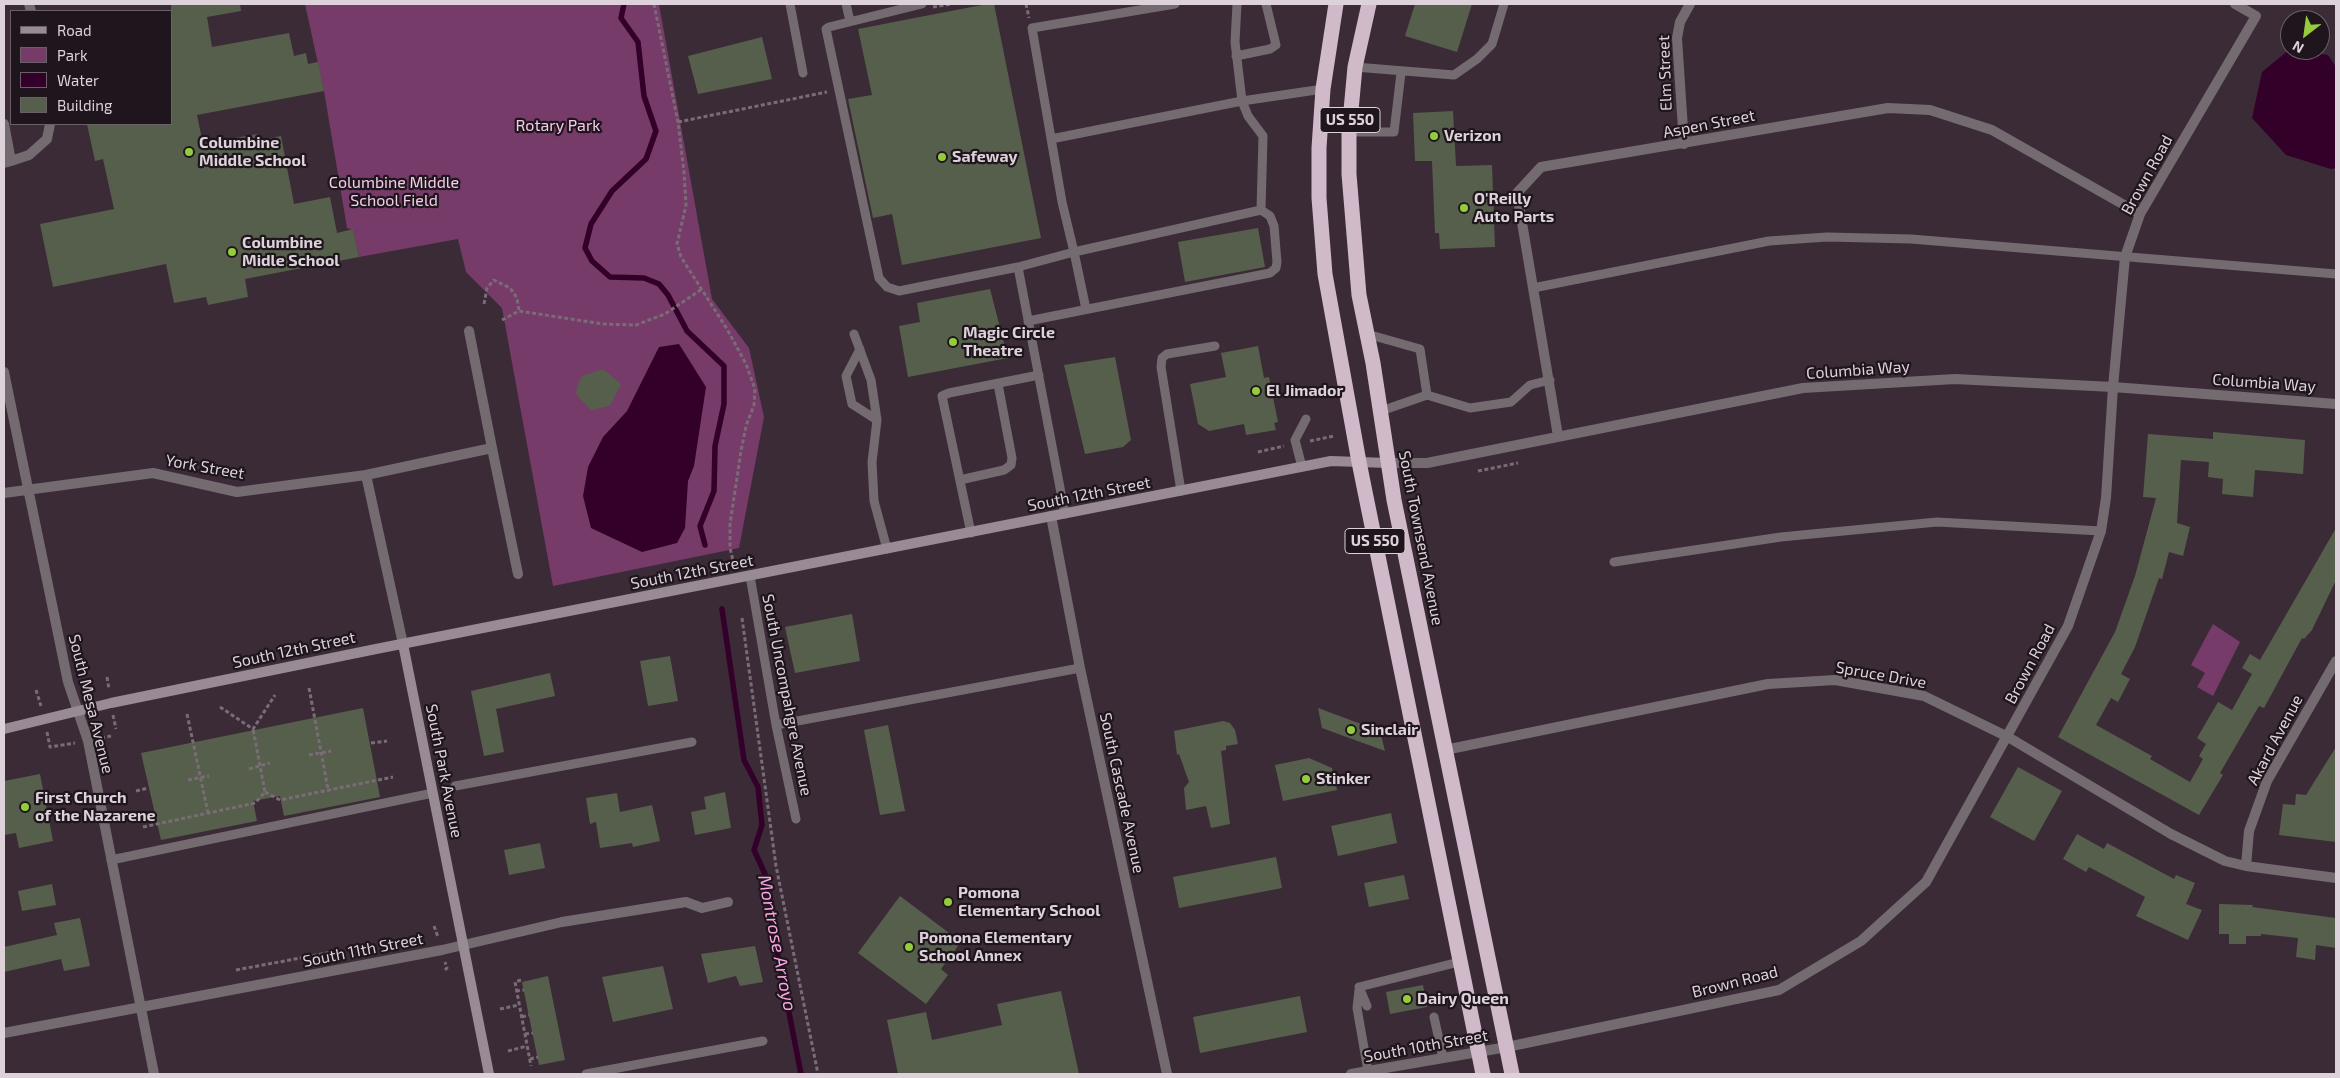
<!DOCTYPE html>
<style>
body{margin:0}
#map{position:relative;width:2340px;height:1078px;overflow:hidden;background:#3b2b37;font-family:"Exo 2",sans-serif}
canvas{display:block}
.frame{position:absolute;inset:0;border:5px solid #ddd2da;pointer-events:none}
.legend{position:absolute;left:10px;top:10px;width:162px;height:115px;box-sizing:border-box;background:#1e161c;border:1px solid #6a6168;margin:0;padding:6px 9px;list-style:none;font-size:15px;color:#ddd2da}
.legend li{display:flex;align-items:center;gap:10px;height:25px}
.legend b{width:25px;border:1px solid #6a6168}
.north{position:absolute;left:2280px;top:10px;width:50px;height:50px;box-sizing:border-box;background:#1e161c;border:1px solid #6a6168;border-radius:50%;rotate:210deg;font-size:14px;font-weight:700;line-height:20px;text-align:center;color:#ddd2da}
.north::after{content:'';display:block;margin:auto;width:18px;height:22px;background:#95cc3b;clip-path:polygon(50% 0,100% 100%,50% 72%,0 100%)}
</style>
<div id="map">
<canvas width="2340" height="1078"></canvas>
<div class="frame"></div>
<ul class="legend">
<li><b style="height:6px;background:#998b95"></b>Road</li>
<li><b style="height:14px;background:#763b69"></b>Park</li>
<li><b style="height:14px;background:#33002a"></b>Water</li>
<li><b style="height:14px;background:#565f4c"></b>Building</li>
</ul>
<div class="north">N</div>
</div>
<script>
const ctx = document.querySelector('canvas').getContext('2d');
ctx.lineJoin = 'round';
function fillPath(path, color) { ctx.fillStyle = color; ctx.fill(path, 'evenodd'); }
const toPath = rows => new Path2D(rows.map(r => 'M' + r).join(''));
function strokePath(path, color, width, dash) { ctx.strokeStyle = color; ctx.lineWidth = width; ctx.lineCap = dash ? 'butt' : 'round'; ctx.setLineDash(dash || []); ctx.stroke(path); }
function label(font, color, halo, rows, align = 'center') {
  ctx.font = font + ' "Exo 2",sans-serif'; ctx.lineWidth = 4.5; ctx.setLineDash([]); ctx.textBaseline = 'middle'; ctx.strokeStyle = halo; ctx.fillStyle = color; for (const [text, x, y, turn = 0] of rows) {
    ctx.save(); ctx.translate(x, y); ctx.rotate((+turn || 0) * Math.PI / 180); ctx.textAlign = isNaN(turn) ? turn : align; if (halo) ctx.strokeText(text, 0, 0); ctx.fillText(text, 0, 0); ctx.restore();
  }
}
fillPath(toPath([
 [305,4,659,4,712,299,749,348,764,417,739,548,553,586,502,308,466,272,458,239,359,257,353,230,347,228,324,91],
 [2213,624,2240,642,2213,696,2197,687,2205,673,2191,665]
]), '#763b69');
fillPath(toPath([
 [2290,49,2328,55,2336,67,2336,168,2331,169,2286,155,2252,118,2262,72],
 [679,344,706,387,694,466,688,481,685,528,677,543,642,552,591,528,583,496,588,467,603,437,627,411,659,347]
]), '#33002a');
strokePath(toPath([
 [624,4,621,18,638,42,644,96,656,131,646,159,612,191,591,224,585,248,592,261,610,277,644,278,659,284,668,295,687,331,724,366,724,404,715,446,714,491,700,526,705,545],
 [722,609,744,760,758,787,762,825,754,850,765,874,775,941,801,1074]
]), '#33002a', 5.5);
fillPath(toPath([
 [171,4,240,4,241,11,207,17,212,47,289,33,294,56,306,53,308,64,318,62,324,91,197,115,203,144,257,134,259,141,281,136,294,204,330,197,337,233,353,229,359,257,245,279,248,297,208,305,206,297,174,303,166,264,53,287,40,224,114,209,103,159,95,161,87,124,171,124],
 [987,4,994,4,1041,238,902,265,892,214,873,218,848,99,872,95,858,29],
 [1415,4,1472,4,1457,52,1405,36],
 [762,37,772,79,698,94,688,56],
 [1453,111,1456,166,1492,165,1495,247,1440,249,1439,233,1435,233,1432,161,1415,161,1413,113],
 [1258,228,1265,267,1185,282,1178,242],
 [990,289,1008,358,908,377,899,326,920,322,917,303],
 [1258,346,1264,378,1269,377,1278,422,1274,423,1276,430,1246,435,1244,424,1209,431,1198,424,1190,384,1226,377,1221,353],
 [1115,357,1131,440,1123,447,1085,454,1064,365],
 [603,369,621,384,610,406,591,410,576,394,578,384,582,376],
 [2213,432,2305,440,2303,474,2255,470,2253,497,2222,494,2223,479,2208,477,2209,462,2181,460,2177,523,2190,527,2183,556,2169,552,2162,579,2159,578,2135,647,2121,674,2130,679,2118,702,2111,698,2096,725,2152,756,2150,759,2190,782,2203,759,2199,756,2206,744,2197,738,2218,702,2232,710,2252,674,2242,668,2250,654,2260,660,2336,528,2336,580,2312,630,2304,639,2302,638,2264,708,2259,706,2220,773,2223,775,2199,815,2058,737,2115,632,2135,576,2156,498,2143,497,2148,434,2213,439],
 [852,614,860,661,795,673,785,627],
 [670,656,678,701,648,706,640,661],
 [550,673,555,696,496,709,504,752,484,756,471,691],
 [363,708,380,797,284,816,280,796,253,801,257,821,161,840,141,753],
 [1318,708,1380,731,1385,751,1322,728],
 [1223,721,1230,723,1235,730,1238,744,1226,746,1226,750,1221,751,1230,824,1211,828,1206,806,1186,810,1184,788,1189,782,1179,754,1177,755,1174,731],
 [888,725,905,811,880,815,864,730],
 [2336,747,2336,842,2279,835,2283,804,2295,805,2296,794,2306,795],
 [1309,758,1332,768,1337,790,1283,801,1275,765],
 [2018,767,2062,791,2034,841,1990,817],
 [40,774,53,841,19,848,16,833,4,835,4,781],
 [725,792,731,828,695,835,691,812,706,809,704,797],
 [617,793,620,812,652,805,660,841,633,847,632,843,600,848,596,822,590,824,586,798],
 [1391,813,1397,843,1338,856,1331,826],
 [2077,834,2104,849,2107,843,2174,879,2176,875,2195,883,2186,904,2202,910,2188,940,2136,916,2145,897,2089,867,2086,872,2063,859],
 [540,843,545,868,509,875,504,850],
 [1276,857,1282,888,1179,908,1173,877],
 [1404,875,1409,899,1369,907,1364,883],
 [52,884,56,905,22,911,18,891],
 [900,896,961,942,941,969,948,975,926,1004,858,953],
 [2219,904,2253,905,2252,907,2336,918,2336,948,2316,945,2315,960,2296,957,2298,938,2261,934,2261,936,2246,936,2246,944,2229,944,2229,934,2219,934],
 [80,918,90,966,64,971,61,959,4,972,4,947,57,935,54,923],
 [755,946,763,982,740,986,736,976,708,983,701,954],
 [663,966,673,1009,613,1022,602,977],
 [548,976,565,1060,539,1065,522,982],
 [1423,985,1427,1007,1390,1014,1386,992],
 [1061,991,1079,1074,898,1074,887,1020,926,1012,932,1040,1002,1025,997,1004],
 [1300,996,1307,1032,1200,1053,1193,1017]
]), '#565f4c');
strokePath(toPath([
 [654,4,678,122,684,172,686,205,677,244,681,257,727,329,746,364,755,389,754,405,746,426,741,451,730,524,730,548,734,565],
 [1026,4,1029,18],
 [933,7,952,4],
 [678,122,827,92],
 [484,304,487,288,494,280,510,288,517,298,519,311],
 [502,320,519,311,603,324,636,325,665,314,702,289],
 [2219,379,2228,380],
 [1310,441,1334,436],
 [1258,452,1284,446],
 [1478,471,1518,463],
 [742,618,776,866,818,1074],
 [107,677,109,689],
 [309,688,328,789],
 [36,690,41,706],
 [220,707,253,729,275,695],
 [187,714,208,813],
 [113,715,116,729],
 [47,732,50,747,75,743],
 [101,738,111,736],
 [371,743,387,741],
 [309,755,331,751],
 [249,769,270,763],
 [188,780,209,776],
 [136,791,148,788],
 [265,792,280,800,393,777],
 [143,827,255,803,265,792,253,729],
 [434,926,438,937],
 [236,970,338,951],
 [445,970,447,968,445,962],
 [521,980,515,982,531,1066],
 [516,991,524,990],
 [500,1009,519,1005],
 [522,1017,529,1015],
 [525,1034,533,1033],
 [508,1051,527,1046],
 [530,1059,538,1057]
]), '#7a6c76', 3, [4, 2.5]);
strokePath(toPath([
 [790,4,803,73],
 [846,4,850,21],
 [922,4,829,27,826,29,879,278,887,287,899,291,1018,267,1074,252,1086,309],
 [1175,4,1032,28,1062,202,1074,252,1261,210,1263,136,1248,116,1242,101,1235,42,1237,4],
 [1236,56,1270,49,1276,45,1266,4],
 [1355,67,1454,75,1477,59,1492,44,1504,4],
 [1349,132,1394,132,1401,73],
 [1051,139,1242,101,1323,89],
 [1018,267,1065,514],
 [1533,288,1769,241,1827,237,1911,239,2336,274],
 [1028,321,1270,273,1276,268,1277,262,1274,226,1270,216,1261,210],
 [854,334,871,380,877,420,872,462,874,501,887,549],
 [1367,334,1420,349,1427,395,1381,411],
 [860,349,846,376,852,404,877,420],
 [1427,395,1470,408,1511,402,1530,385,1550,380],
 [1302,467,1295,440,1306,419],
 [960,480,1004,470,1011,465,1012,458,998,384],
 [1181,491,1161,367,1162,358,1167,354,1215,346],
 [971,533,942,396,949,393,1039,375],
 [1614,562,1781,537,1937,522,2101,531],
 [750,576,776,725,796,819],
 [776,725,1080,668],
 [455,786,692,742],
 [111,860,433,793],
 [1359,990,1357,1008,1368,1071],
 [1367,1006,1359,987,1459,962],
 [1434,1017,1443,1058],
 [586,1074,763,1041]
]), '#746b71', 9);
strokePath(toPath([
 [29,4,31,11],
 [4,124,11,161,4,163],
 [1684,144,1677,38,1680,22,1690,4],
 [11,161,29,155,47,139,50,124],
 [469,331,492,448],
 [4,372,68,682,88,741,154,1074],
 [1558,436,1517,193,1541,167,1888,108,1930,110,1992,130,2140,214],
 [1388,463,1427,463,1803,388,1955,379,2113,387,2336,404],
 [366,475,403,644],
 [4,493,153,473,237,492,366,475,492,448,518,574],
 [1051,516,1080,668,1167,1074],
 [1445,750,1768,684,1835,680,1924,696,2008,737,2171,834,2225,861,2246,866,2336,878],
 [2246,866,2249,831,2267,781,2336,661],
 [4,1033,442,950,562,922,686,902,702,908,728,902],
 [1351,1074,1507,1047,1779,990,1861,941,1926,882,2068,626,2101,531,2106,498,2113,387,2125,257,2140,214,2256,16,2235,4]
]), '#746b71', 10);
strokePath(toPath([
 [403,644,489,1074],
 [4,729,111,703,376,649,1331,461,1388,463]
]), '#998b95', 10);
strokePath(toPath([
 [1336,4,1323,89,1319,148,1319,198,1325,274,1359,462,1483,1074],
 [1369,4,1355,67,1349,132,1349,174,1359,295,1373,363,1394,500,1512,1074]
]), '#d0baca', 15);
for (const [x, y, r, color] of [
 [1434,136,5,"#95cc3b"],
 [189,152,5,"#95cc3b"],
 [942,157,5,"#95cc3b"],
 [1464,208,5,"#95cc3b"],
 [232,252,5,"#95cc3b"],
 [953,342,5,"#95cc3b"],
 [1256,391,5,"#95cc3b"],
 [1351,730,5,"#95cc3b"],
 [1306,779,5,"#95cc3b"],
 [25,807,5,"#95cc3b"],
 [948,902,5,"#95cc3b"],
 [909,947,5,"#95cc3b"],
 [1407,999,5,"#95cc3b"]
]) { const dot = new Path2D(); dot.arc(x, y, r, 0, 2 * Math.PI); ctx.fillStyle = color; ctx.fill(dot); strokePath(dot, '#1e161c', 2); }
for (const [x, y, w] of [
 [1350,120,60],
 [1375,541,60]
]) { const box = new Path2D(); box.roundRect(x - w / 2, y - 12.5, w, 25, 4); ctx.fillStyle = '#1e161c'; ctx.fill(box); strokePath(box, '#ddd2da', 1); }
label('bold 15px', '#ddd2da', null, [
 ["US 550",1350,120],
 ["US 550",1375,541]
]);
label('16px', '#ddd2da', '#1e161c', [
 ["Elm Street",1665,73,-92],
 ["Aspen Street",1709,124,-11],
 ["Brown Road",2147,175,-61],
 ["Columbia Way",1858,370,-4],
 ["Columbia Way",2264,383,4],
 ["York Street",205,467,10],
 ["South 12th Street",1089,494,-11],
 ["South Townsend Avenue",1421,538,79],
 ["South 12th Street",692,572,-11],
 ["South 12th Street",294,650,-12],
 ["Brown Road",2030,664,-62],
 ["Spruce Drive",1881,675,10],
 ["South Uncompahgre Avenue",787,695,79],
 ["South Mesa Avenue",91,704,76],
 ["Akard Avenue",2275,740,-62],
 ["South Park Avenue",444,771,79],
 ["South Cascade Avenue",1122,793,78],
 ["South 11th Street",363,950,-11],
 ["Brown Road",1735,982,-14],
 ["South 10th Street",1426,1046,-10]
]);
label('16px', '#f7cbeb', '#1e161c', [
 ["Rotary Park",558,126],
 ["Columbine Middle",394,183],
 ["School Field",394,201]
]);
label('bold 16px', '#ddd2da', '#1e161c', [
 ["Verizon",1444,136],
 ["Columbine",199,143],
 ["Middle School",199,161],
 ["Safeway",952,157],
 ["O'Reilly",1474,199],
 ["Auto Parts",1474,217],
 ["Columbine",242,243],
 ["Midle School",242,261],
 ["Magic Circle",963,333],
 ["Theatre",963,351],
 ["El Jimador",1266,391],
 ["Sinclair",1361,730],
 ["Stinker",1316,779],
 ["First Church",35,798],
 ["of the Nazarene",35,816],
 ["Pomona",958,893],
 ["Elementary School",958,911],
 ["Pomona Elementary",919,938],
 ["School Annex",919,956],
 ["Dairy Queen",1417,999]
], 'left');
label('italic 18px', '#fba7e6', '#1e161c', [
 ["Montrose Arroyo",777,943,79]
]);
</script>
